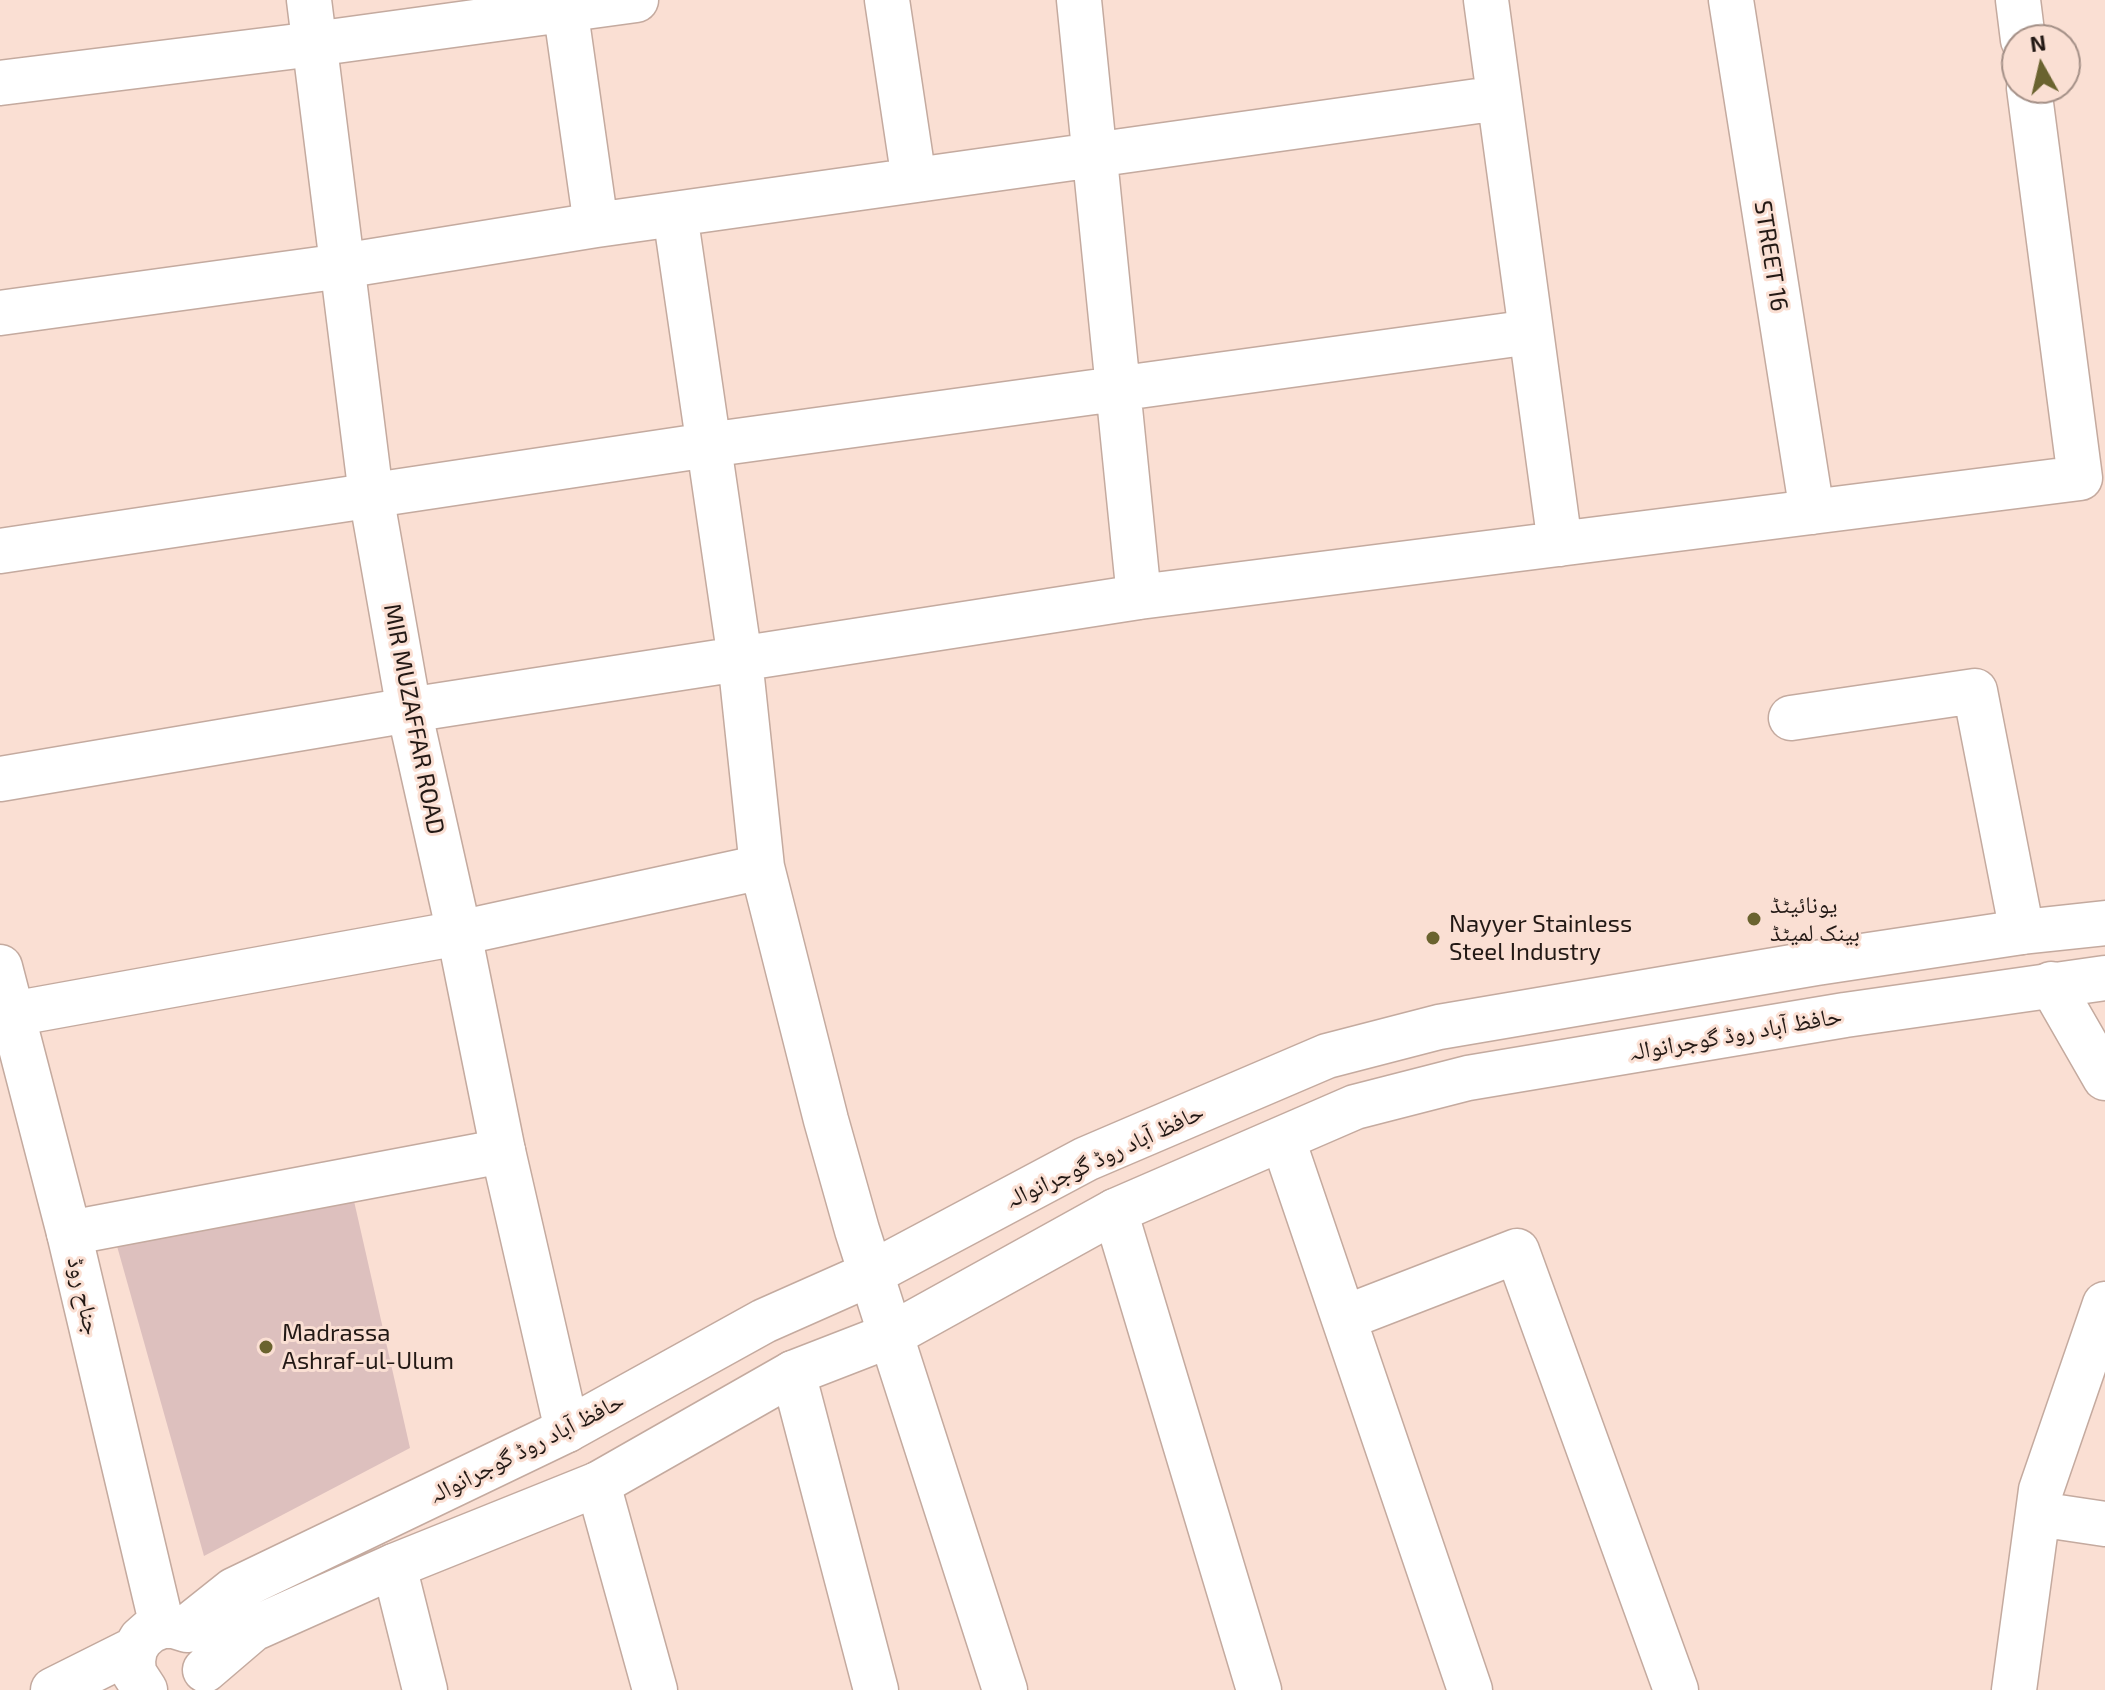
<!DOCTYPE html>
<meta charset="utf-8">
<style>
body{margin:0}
#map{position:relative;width:2105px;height:1690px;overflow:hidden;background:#fadfd3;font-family:"Exo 2",sans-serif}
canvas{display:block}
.north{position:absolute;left:2001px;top:24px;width:80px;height:80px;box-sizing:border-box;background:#fadfd3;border:2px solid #a49087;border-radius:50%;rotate:352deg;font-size:22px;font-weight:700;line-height:32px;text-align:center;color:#231915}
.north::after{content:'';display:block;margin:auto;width:28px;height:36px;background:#6a632f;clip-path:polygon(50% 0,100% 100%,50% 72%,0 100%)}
</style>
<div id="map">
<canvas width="2105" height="1690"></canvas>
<div class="north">N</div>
</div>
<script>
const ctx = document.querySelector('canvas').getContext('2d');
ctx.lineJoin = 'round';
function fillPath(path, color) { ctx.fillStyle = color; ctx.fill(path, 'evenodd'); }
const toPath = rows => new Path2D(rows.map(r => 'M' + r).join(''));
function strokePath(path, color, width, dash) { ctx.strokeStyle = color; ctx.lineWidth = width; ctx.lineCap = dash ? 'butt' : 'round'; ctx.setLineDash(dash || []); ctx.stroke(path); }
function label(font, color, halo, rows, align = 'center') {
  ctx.font = font + ' "Exo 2","Noto Naskh Arabic",sans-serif'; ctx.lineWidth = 6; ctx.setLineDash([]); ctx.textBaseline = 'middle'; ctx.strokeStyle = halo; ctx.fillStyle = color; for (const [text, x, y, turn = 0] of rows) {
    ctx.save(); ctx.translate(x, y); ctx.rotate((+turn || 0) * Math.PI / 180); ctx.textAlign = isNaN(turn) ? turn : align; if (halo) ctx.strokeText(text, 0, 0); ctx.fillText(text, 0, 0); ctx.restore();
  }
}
fillPath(toPath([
 [354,1201,410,1448,204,1556,117,1246]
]), '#ddc0be');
const minor = toPath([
 [564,0,596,225],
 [887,0,914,180],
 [1079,0,1139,597],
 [1486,0,1560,544],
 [1731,0,1812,512],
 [2018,0,2023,40],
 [0,83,314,44,636,0],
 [675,214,740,659,762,867,826,1120,857,1230,1005,1690],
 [0,313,342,266,596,225,1499,98],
 [0,551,708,445,1531,332],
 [1791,718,1975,691,2022,932],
 [0,779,409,710,1139,597,2080,478,2029,88],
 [2051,984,2105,1078],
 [12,1014,459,933,762,867],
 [1283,1140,1470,1690],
 [1115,1211,1259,1690],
 [69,1233,503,1151],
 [1344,1318,1517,1251,1676,1690],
 [793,1373,876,1690],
 [598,1484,655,1690],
 [2038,1514,2105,1524],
 [394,1566,425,1690],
 [2014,1690,2041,1490,2105,1304]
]);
const tertiary = toPath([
 [309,0,371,495,409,710,459,933,503,1151,567,1430]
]);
const primary = toPath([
 [0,967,69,1233,162,1626],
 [185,1629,234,1590,567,1430,764,1321,870,1274,1086,1159,1327,1056,1439,1027,1816,963,2022,932,2105,923],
 [205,1670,253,1629,394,1566,598,1484,793,1373,891,1335,1115,1211,1355,1107,1468,1078,1845,1015,2105,978],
 [53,1690,135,1649],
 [145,1690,134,1673,133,1661,135,1649,141,1639,150,1631,162,1626,174,1626,187,1630]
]);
strokePath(minor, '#c4aa9f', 47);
strokePath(tertiary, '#c4aa9f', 47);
strokePath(primary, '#c4aa9f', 47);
strokePath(minor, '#fff', 44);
strokePath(tertiary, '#fff', 44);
strokePath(primary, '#fff', 44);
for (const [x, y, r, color] of [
 [1754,919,8,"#6a632f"],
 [1433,938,8,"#6a632f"],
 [266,1347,8,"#6a632f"]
]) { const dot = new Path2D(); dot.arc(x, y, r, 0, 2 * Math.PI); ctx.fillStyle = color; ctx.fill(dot); strokePath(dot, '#fadfd3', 3); }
label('24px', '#231915', '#fadfd3', [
 ["STREET 16",1771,256,81],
 ["MIR MUZAFFAR ROAD",414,719,79],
 ["حافظ آباد روڈ گوجرانوالہ",1735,1034,-10],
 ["حافظ آباد روڈ گوجرانوالہ",1104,1156,-25],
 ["جناح روڈ",84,1296,77],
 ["حافظ آباد روڈ گوجرانوالہ",526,1448,-27]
]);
label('24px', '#231915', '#fadfd3', [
 ["یونائیٹڈ",1770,905],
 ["بینک لمیٹڈ",1770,933],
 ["Nayyer Stainless",1449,924],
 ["Steel Industry",1449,952],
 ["Madrassa",282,1333],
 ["Ashraf-ul-Ulum",282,1361]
], 'left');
</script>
